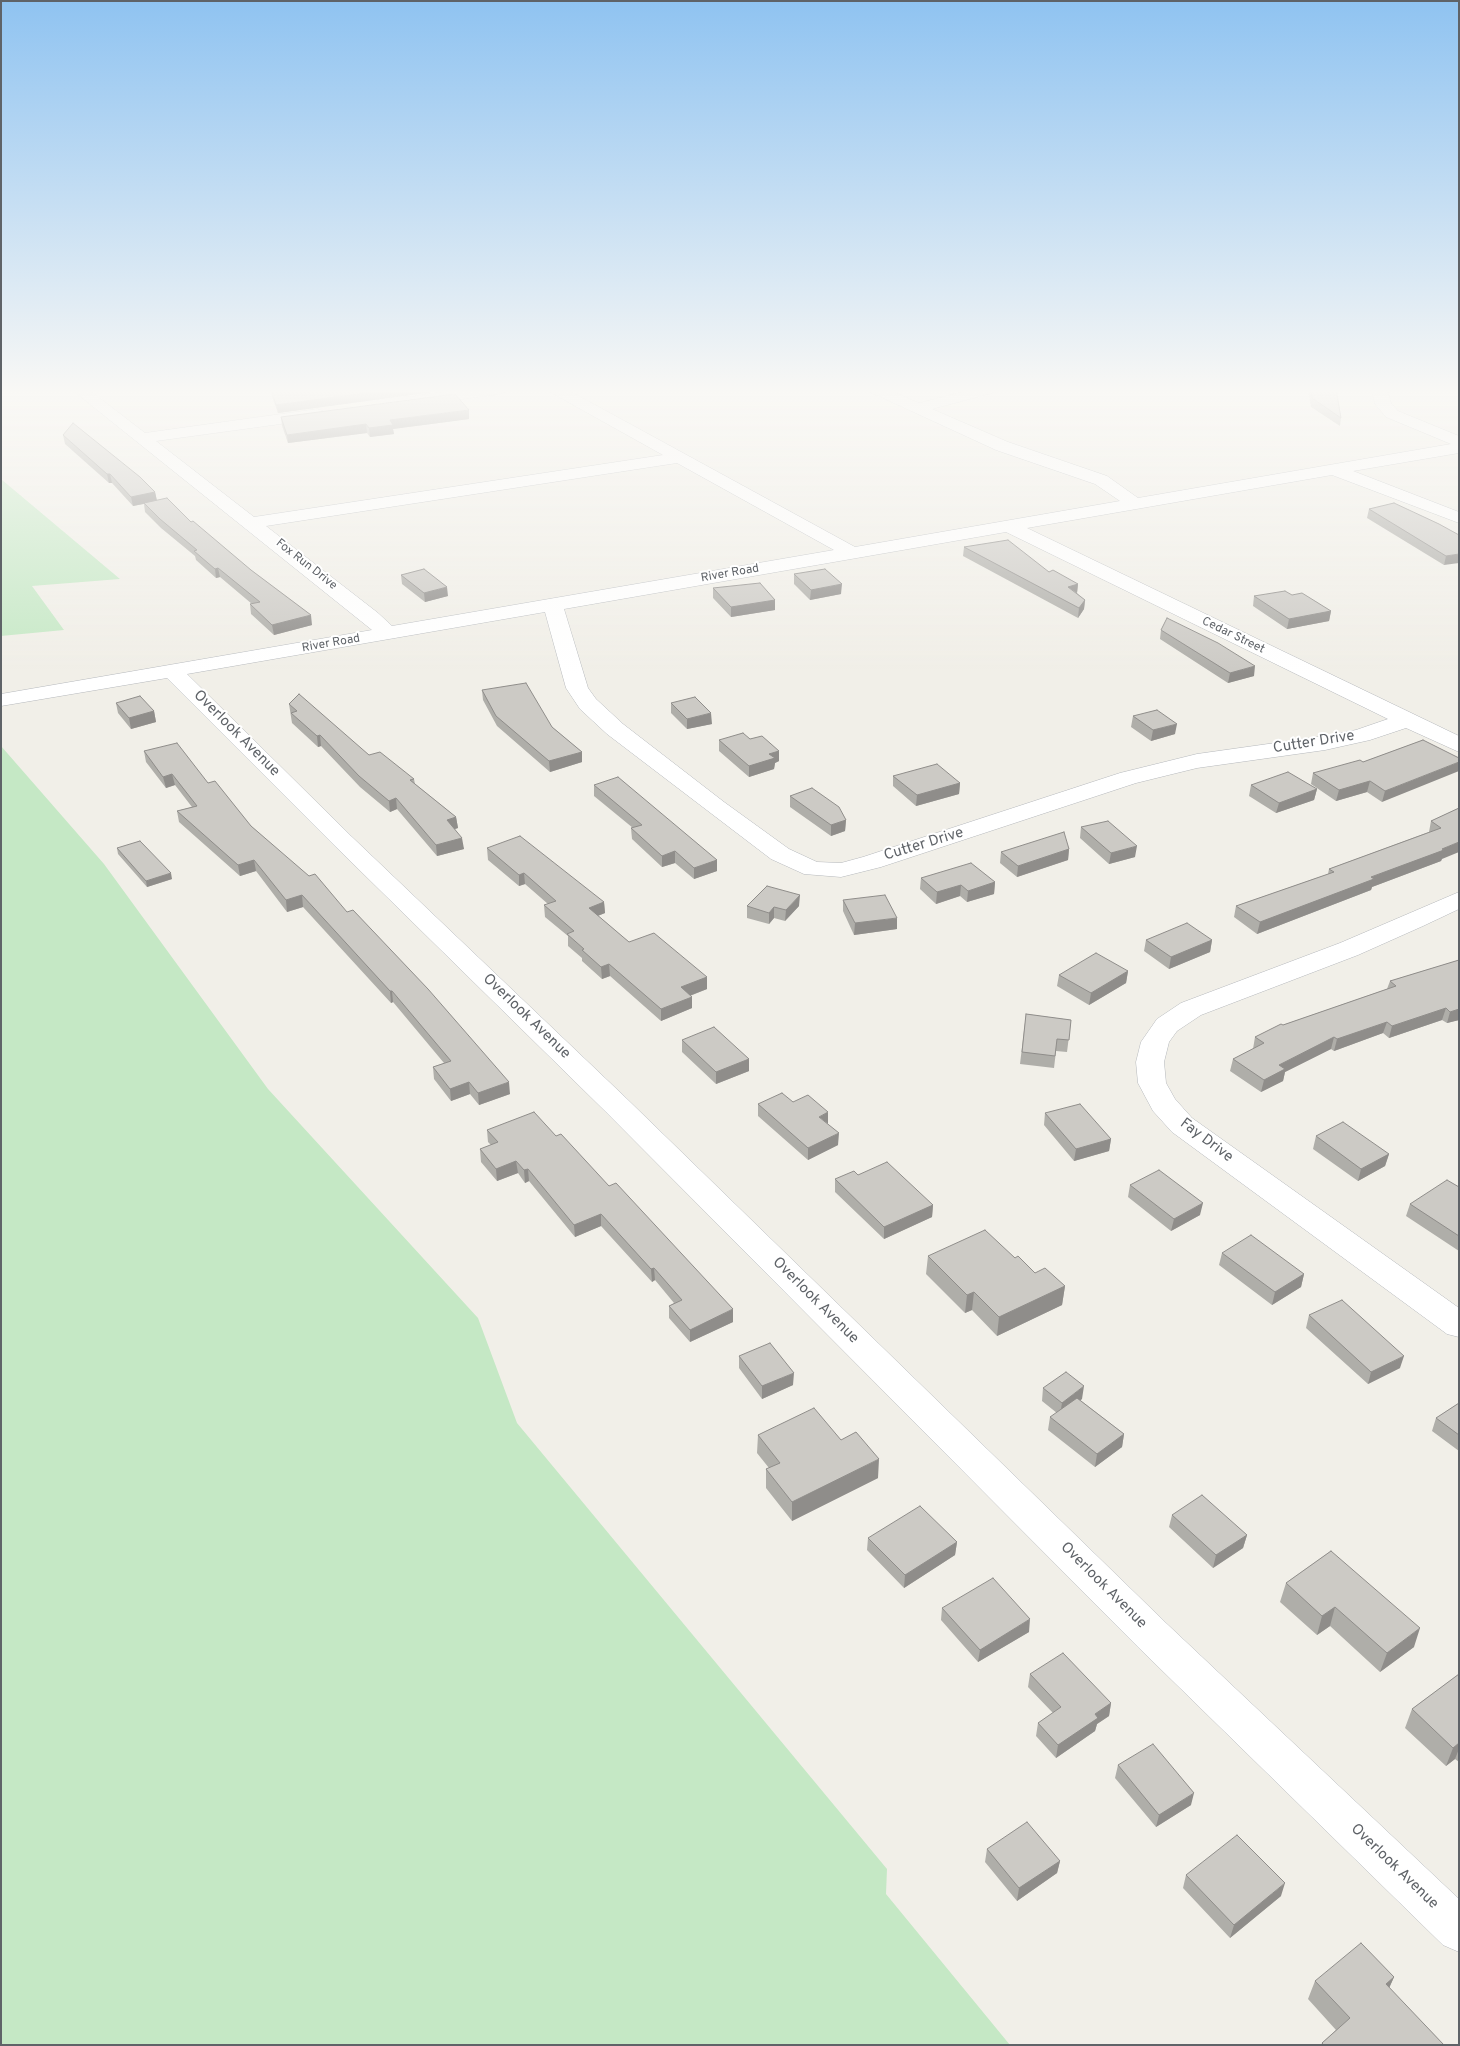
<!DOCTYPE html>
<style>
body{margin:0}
#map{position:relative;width:1460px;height:2046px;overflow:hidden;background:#f1efe8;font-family:Overpass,sans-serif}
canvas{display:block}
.frame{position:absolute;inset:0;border:2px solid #5f6368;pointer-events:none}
</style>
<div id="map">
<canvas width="1460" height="2046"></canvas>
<div class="frame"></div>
</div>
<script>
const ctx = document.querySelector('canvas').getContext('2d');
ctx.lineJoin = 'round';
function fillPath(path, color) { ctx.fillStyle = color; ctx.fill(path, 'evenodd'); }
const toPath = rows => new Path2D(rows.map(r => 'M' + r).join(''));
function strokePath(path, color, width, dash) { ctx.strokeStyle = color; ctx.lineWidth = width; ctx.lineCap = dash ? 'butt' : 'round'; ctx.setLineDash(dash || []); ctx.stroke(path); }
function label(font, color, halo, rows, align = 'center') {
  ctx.font = font + ' Overpass,sans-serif'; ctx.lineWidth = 4; ctx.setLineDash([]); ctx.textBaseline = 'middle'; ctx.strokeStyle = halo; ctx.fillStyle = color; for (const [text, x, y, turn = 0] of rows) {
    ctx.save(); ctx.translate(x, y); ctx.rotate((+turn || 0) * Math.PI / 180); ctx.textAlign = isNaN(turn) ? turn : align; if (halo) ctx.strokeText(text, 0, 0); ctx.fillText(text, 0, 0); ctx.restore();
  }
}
fillPath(toPath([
 [1,479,120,579,32,586,64,630,1,636],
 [1,746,104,864,268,1089,478,1318,517,1423,887,1869,886,1894,1010,2045,1,2045]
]), '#c5e8c5');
const minor = toPath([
 [71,389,88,389,145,433,317,409,323,411,325,414,323,417,317,419,156,441,254,517,663,455,550,392,547,389,566,389,855,547,1120,501,1095,484,996,450,870,392,867,389,887,389,919,403,974,389,999,389,996,392,932,409,1008,442,1107,476,1138,498,1451,444,1386,417,1375,404,1371,389,1387,389,1391,403,1398,411,1459,436,1459,453,1353,471,1459,512,1459,523,1332,475,1027,528,1459,736,1459,752,1406,728,1370,740,1325,750,1197,768,1136,783,881,867,841,877,804,874,771,859,607,734,580,709,566,688,545,612,187,674,351,836,626,1098,1166,1623,1459,1899,1459,1952,1443,1945,1138,1647,606,1112,335,846,167,678,1,706,1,694,372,630,71,389],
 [677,463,834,550,392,626,378,613,266,526,677,463],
 [1006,532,1388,719,1356,730,1325,736,1197,754,1120,773,863,857,841,863,817,862,789,849,724,802,623,724,596,699,588,688,564,609,1006,532],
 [468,389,508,389,505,392,500,394,419,405,413,403,411,400,413,397,419,395,468,389],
 [1459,892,1459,909,1423,926,1358,955,1201,1015,1177,1031,1169,1042,1164,1062,1166,1083,1175,1099,1192,1118,1459,1308,1459,1337,1447,1334,1172,1132,1153,1111,1138,1083,1136,1062,1141,1042,1157,1019,1181,1003,1340,943,1459,892]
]);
strokePath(minor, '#b5b8bc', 1);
fillPath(minor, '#fff');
fillPath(toPath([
 [271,389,446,389,447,390,278,413,272,397],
 [1308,389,1336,389,1341,418,1340,426,1311,407],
 [281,417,469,419,393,429,394,434,370,437,367,433,288,443,282,426],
 [63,435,155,492,157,501,191,522,312,625,274,635,251,614,250,604,252,604,220,577,216,578,196,560,195,556,161,528,145,512,144,504,133,506,112,483,109,483,65,444],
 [1369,509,1459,535,1444,565,1367,518],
 [964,547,1049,572,1078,584,1077,593,1085,600,1084,609,1078,618,963,556],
 [794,574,841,594,810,600,794,584],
 [401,575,448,596,425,602,402,584],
 [713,588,775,600,775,610,731,617,713,598],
 [1292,595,1331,611,1329,621,1287,629,1253,606,1254,596],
 [1161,630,1254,676,1228,683,1160,639],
 [482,690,552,727,582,752,582,762,550,772,497,726,483,700],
 [116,703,154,711,156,722,131,729,118,713],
 [671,703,712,724,687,729,671,713],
 [289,704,369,755,414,779,415,784,456,817,458,828,455,829,464,849,437,856,397,809,390,812,360,787,321,746,318,747,292,723],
 [1133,716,1175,734,1151,741,1131,727],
 [750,739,779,751,779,761,775,763,774,769,749,777,719,751,719,740],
 [1423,740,1382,802,1367,792,1336,801,1311,784,1313,773,1363,762],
 [144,751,208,783,251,826,347,912,510,1094,479,1105,470,1094,451,1101,434,1079,433,1067,444,1063,393,1002,391,1003,303,907,287,912,256,871,240,876,179,822,177,811,192,807,175,785,166,788,146,762],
 [893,776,960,783,959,794,916,806,893,786],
 [594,785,717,860,717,871,694,879,675,863,662,867,632,839,631,828,633,828,594,796],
 [1251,785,1317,789,1314,800,1276,813,1249,796],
 [790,796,846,820,845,831,831,836,790,807],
 [1459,808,1441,861,1372,887,1371,890,1257,934,1234,917,1236,906,1328,874,1329,869,1429,832,1431,821],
 [1081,827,1135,857,1109,864,1080,838],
 [117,848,172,879,147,887,118,854],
 [487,848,604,902,605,913,598,916,629,942,707,977,707,989,690,996,692,997,692,1008,661,1021,610,976,602,979,582,961,582,958,568,946,568,936,545,917,544,905,548,904,525,884,519,886,488,860],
 [1069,849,1068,860,1017,877,1000,863,1001,852],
 [921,878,995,882,994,894,967,902,960,896,936,904,920,889],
 [843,900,897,929,854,935,843,911],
 [747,906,799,906,785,921,774,918,769,924,747,918],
 [1146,940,1212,940,1210,952,1169,969,1144,951],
 [1459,960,1459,1020,1447,1023,1442,1020,1389,1038,1383,1033,1334,1051,1331,1049,1285,1072,1283,1081,1261,1092,1230,1071,1233,1059,1253,1049,1255,1037,1283,1025,1387,989,1390,981],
 [1128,971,1126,983,1089,1005,1057,986,1059,975],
 [1026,1014,1071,1020,1067,1052,1056,1051,1054,1068,1020,1064],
 [682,1040,749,1059,749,1071,716,1084,682,1052],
 [793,1102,828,1124,838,1145,808,1160,758,1116,758,1104],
 [1045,1113,1111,1139,1109,1151,1074,1161,1044,1125],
 [487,1130,556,1136,733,1322,690,1342,669,1318,669,1306,674,1303,655,1280,652,1282,601,1226,575,1237,529,1181,525,1183,518,1173,497,1181,481,1162,480,1149,491,1145,488,1142],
 [1316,1136,1389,1154,1385,1166,1358,1181,1313,1149],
 [858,1175,933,1205,932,1217,884,1239,835,1192,835,1179],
 [1130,1185,1200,1215,1171,1231,1128,1197],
 [1459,1187,1459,1251,1406,1216,1410,1204],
 [1222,1253,1304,1274,1301,1287,1272,1305,1219,1265],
 [928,1256,1015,1258,1035,1273,1065,1286,1062,1305,997,1336,972,1310,965,1313,926,1274],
 [1309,1315,1400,1368,1368,1384,1306,1328],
 [739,1356,793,1385,762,1399,739,1368],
 [1043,1388,1082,1399,1080,1400,1124,1434,1122,1447,1095,1467,1048,1430,1050,1417,1057,1413,1042,1401],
 [1459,1403,1459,1451,1432,1431,1436,1418],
 [758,1435,841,1440,878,1478,792,1521,766,1488,766,1469,769,1468,757,1453],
 [1172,1515,1247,1535,1243,1548,1213,1568,1169,1527],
 [868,1538,957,1542,955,1555,904,1588,867,1550],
 [1331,1551,1414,1647,1380,1672,1330,1626,1317,1635,1280,1602,1286,1583],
 [942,1608,1029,1632,978,1662,941,1620],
 [1030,1674,1111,1703,1109,1716,1097,1724,1095,1731,1056,1758,1036,1736,1038,1723,1053,1713,1028,1687],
 [1459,1674,1459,1762,1455,1759,1446,1766,1405,1728,1412,1709],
 [1118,1765,1191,1805,1156,1827,1115,1778],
 [987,1849,1060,1861,1057,1873,1017,1901,985,1862],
 [1186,1875,1281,1896,1230,1938,1183,1888],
 [1394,1977,1389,1988,1444,2045,1321,2045,1322,2043,1336,2030,1308,1999,1315,1981]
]), '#afaea9');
fillPath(toPath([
 [394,389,446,389,447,390,278,413,276,405],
 [469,410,469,419,393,429,394,434,370,437,369,428,390,420],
 [366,424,367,433,288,443,287,435],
 [107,474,110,474,112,483,109,483],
 [155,492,157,501,133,506,131,497],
 [1459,554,1459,563,1444,565,1446,556],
 [218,568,220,577,216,578,215,569],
 [842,584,841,594,810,600,811,590],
 [1078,584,1077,593,1068,587],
 [447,587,448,596,425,602,424,593],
 [775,600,775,610,731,617,731,607],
 [1085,600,1084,609,1078,618,1079,608],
 [1331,611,1329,621,1287,629,1289,619],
 [311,615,312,625,274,635,272,625],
 [1255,666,1254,676,1228,683,1230,673],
 [154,711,156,722,131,729,129,718],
 [711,713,712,724,687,729,687,719],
 [1177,724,1175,734,1151,741,1153,730],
 [320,735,321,746,318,747,317,736],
 [779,751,779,761,775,763,774,769,749,777,749,766,769,754],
 [582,752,582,762,550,772,549,761],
 [1459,762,1459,771,1382,802,1385,791],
 [172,774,175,785,166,788,163,777],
 [1370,781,1367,792,1336,801,1339,790],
 [960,783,959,794,916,806,917,795],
 [1317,789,1314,800,1276,813,1279,803],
 [396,798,397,809,390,812,389,801],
 [456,817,458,828,448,831,447,820],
 [846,820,845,831,831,836,831,825],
 [462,838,464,849,437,856,436,845],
 [1459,842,1459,852,1442,859,1441,861,1372,887,1371,890,1257,934,1260,922],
 [1137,846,1135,857,1109,864,1111,853],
 [1069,849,1068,860,1017,877,1018,866],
 [675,851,675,863,662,867,662,856],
 [254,860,256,871,240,876,238,865],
 [717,860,717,871,694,879,694,868],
 [171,873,172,879,147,887,146,881],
 [524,873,525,884,519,886,519,875],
 [995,882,994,894,967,902,968,891],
 [961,885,960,896,936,904,937,892],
 [302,895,303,907,287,912,286,900],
 [800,895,799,906,785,921,786,910],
 [604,902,605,913,589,919,589,908],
 [774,907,774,918,769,924,769,913],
 [897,918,897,929,854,935,855,923],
 [1212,940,1210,952,1169,969,1171,957],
 [609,964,610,976,602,979,601,967],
 [1128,971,1126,983,1089,1005,1091,993],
 [707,977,707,989,681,999,681,987],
 [390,991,392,991,393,1002,391,1003],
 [692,997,692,1008,661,1021,661,1009],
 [1446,1008,1442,1020,1389,1038,1392,1026],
 [1459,1009,1459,1020,1447,1023,1450,1012],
 [1387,1022,1383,1033,1334,1051,1337,1039],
 [1334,1037,1331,1049,1285,1072,1283,1081,1261,1092,1264,1080,1279,1065],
 [749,1059,749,1071,716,1084,716,1072],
 [469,1082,470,1094,451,1101,450,1089],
 [509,1082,510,1094,479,1105,478,1093],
 [828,1112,828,1124,819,1117],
 [839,1133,838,1145,808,1160,808,1148],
 [1111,1139,1109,1151,1074,1161,1076,1149],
 [1389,1154,1385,1166,1358,1181,1361,1169],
 [516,1161,518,1173,497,1181,496,1169],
 [528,1169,529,1181,525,1183,524,1170],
 [1203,1203,1200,1215,1171,1231,1174,1219],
 [933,1205,932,1217,884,1239,884,1227],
 [601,1214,601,1226,575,1237,574,1225],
 [654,1268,655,1280,652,1282,651,1269],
 [1304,1274,1301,1287,1272,1305,1275,1292],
 [1065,1286,1062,1305,997,1336,999,1317],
 [974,1292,972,1310,965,1313,967,1295],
 [733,1309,733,1322,690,1342,690,1330],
 [1404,1356,1400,1368,1368,1384,1371,1372],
 [794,1373,793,1385,762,1399,762,1386],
 [1084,1386,1082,1399,1060,1415,1062,1403],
 [1124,1434,1122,1447,1095,1467,1097,1454],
 [879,1459,878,1478,792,1521,792,1502],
 [1247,1535,1243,1548,1213,1568,1216,1555],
 [957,1542,955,1555,904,1588,905,1575],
 [1335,1607,1330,1626,1317,1635,1322,1616],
 [1030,1619,1029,1632,978,1662,980,1650],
 [1420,1628,1414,1647,1380,1672,1387,1653],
 [1111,1703,1109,1716,1097,1724,1095,1731,1056,1758,1058,1745,1095,1714],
 [1459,1743,1459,1749,1455,1759,1446,1766,1453,1748],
 [1194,1793,1191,1805,1156,1827,1159,1815],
 [1060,1861,1057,1873,1017,1901,1019,1888],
 [1285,1883,1281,1896,1230,1938,1234,1925],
 [1394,1977,1386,1995,1386,1984]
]), '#8f8d8a');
const building = toPath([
 [271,389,394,389,276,405,271,389],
 [1311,389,1336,389,1341,418,1312,398,1311,389],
 [455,394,469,410,390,420,393,425,369,428,366,424,287,435,281,417,455,394],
 [73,423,140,477,155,492,131,497,110,474,107,474,63,435,73,423],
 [167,498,191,522,193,521,251,570,311,615,272,625,250,604,260,602,218,568,215,569,194,551,197,550,160,519,144,503,167,498],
 [1394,503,1439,524,1459,535,1459,554,1446,556,1369,509,1394,503],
 [1008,540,1049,572,1053,570,1078,584,1068,587,1085,600,1079,608,964,547,1008,540],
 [424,569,447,587,424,593,401,575,424,569],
 [825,569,842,584,811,590,794,574,825,569],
 [760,583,775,600,731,607,713,588,760,583],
 [1285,591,1292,595,1302,593,1331,611,1289,619,1254,596,1285,591],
 [1167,618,1218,643,1255,666,1230,673,1161,630,1167,618],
 [526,683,552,727,582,752,549,761,496,716,482,690,526,683],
 [299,694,369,755,380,752,414,779,410,780,456,817,447,820,462,838,436,845,396,798,389,801,359,776,320,735,317,736,291,713,297,711,289,704,299,694],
 [140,696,154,711,129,718,116,703,140,696],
 [695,697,711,713,687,719,671,703,695,697],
 [1157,710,1177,724,1153,730,1133,716,1157,710],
 [743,733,750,739,762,736,779,751,769,754,775,758,749,766,719,740,743,733],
 [1423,740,1459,758,1459,762,1385,791,1370,781,1339,790,1313,773,1360,760,1363,762,1423,740],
 [177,743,208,783,215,781,251,826,309,876,315,874,347,912,353,910,428,989,509,1082,478,1093,469,1082,450,1089,433,1067,451,1061,392,991,390,991,302,895,286,900,254,860,238,865,177,811,197,806,172,774,163,777,144,751,177,743],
 [937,764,960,783,917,795,893,776,937,764],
 [1288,772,1317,789,1279,803,1251,785,1288,772],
 [618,777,717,860,694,868,675,851,662,856,631,828,642,825,594,785,618,777],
 [812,788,839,807,846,820,831,825,790,796,812,788],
 [1459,808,1459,842,1442,849,1444,850,1371,877,1374,879,1260,922,1236,906,1334,872,1329,869,1441,828,1431,821,1459,808],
 [1108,821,1137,846,1111,853,1081,827,1108,821],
 [1064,832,1069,849,1018,866,1001,852,1064,832],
 [520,836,604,902,589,908,629,942,654,933,707,977,681,987,692,997,661,1009,609,964,601,967,582,950,584,949,567,934,574,931,544,905,556,901,524,873,519,875,487,848,520,836],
 [140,841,171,873,146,881,117,848,140,841],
 [971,863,995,882,968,891,961,885,937,892,921,878,971,863],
 [767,886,800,895,786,910,774,907,769,913,747,906,767,886],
 [885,895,897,918,855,923,843,900,885,895],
 [1187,923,1212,940,1171,957,1146,940,1187,923],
 [1096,953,1128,971,1091,993,1059,975,1096,953],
 [1459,960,1459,1009,1450,1012,1446,1008,1392,1026,1387,1022,1337,1039,1334,1037,1279,1065,1285,1069,1264,1080,1233,1059,1264,1043,1255,1037,1281,1024,1283,1025,1396,986,1390,981,1459,960],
 [1026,1014,1071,1020,1069,1040,1057,1039,1055,1056,1022,1052,1026,1014],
 [714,1027,749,1059,716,1072,682,1040,714,1027],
 [782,1093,793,1102,808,1095,828,1112,819,1117,839,1133,808,1148,758,1104,782,1093],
 [1080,1104,1111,1139,1076,1149,1045,1113,1080,1104],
 [534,1112,556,1136,561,1134,609,1186,616,1183,733,1309,690,1330,669,1306,682,1300,654,1268,651,1269,601,1214,574,1225,528,1169,524,1170,516,1161,496,1169,480,1149,498,1142,487,1130,534,1112],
 [1343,1122,1389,1154,1361,1169,1316,1136,1343,1122],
 [887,1162,933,1205,884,1227,835,1179,854,1171,858,1175,887,1162],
 [1159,1170,1203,1203,1174,1219,1130,1185,1159,1170],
 [1447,1180,1459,1187,1459,1236,1410,1204,1447,1180],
 [985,1230,1015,1258,1018,1256,1035,1273,1045,1268,1065,1286,999,1317,974,1292,967,1295,928,1256,985,1230],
 [1251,1235,1304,1274,1275,1292,1222,1253,1251,1235],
 [1342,1300,1404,1356,1371,1372,1309,1315,1342,1300],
 [770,1343,794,1373,762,1386,739,1356,770,1343],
 [1066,1372,1084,1386,1062,1403,1043,1388,1066,1372],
 [1077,1398,1124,1434,1097,1454,1050,1417,1077,1398],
 [1459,1403,1459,1435,1436,1418,1459,1403],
 [814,1408,841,1440,856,1432,879,1459,792,1502,766,1469,780,1463,758,1435,814,1408],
 [1202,1495,1247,1535,1216,1555,1172,1515,1202,1495],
 [920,1506,957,1542,905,1575,868,1538,920,1506],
 [1331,1551,1420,1628,1387,1653,1335,1607,1322,1616,1286,1583,1331,1551],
 [993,1578,1030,1619,980,1650,942,1608,993,1578],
 [1063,1653,1111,1703,1095,1714,1098,1718,1058,1745,1038,1723,1061,1707,1030,1674,1063,1653],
 [1459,1674,1459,1743,1453,1748,1412,1709,1459,1674],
 [1153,1744,1194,1793,1159,1815,1118,1765,1153,1744],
 [1027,1822,1060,1861,1019,1888,987,1849,1027,1822],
 [1237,1835,1285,1883,1234,1925,1186,1875,1237,1835],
 [1361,1943,1394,1977,1386,1984,1444,2045,1324,2045,1322,2043,1350,2018,1315,1981,1361,1943]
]);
fillPath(building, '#cccac5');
strokePath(building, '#8f8d8a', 1);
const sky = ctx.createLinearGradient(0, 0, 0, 675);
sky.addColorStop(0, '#8fc3f1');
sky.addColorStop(0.58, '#f9f8f5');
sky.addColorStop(1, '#f9f8f500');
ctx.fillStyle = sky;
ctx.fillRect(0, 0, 1460, 675);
label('12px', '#5f6368', '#fff', [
 ["Fox Run Drive",306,565,38],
 ["River Road",730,574,-10],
 ["Cedar Street",1233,636,26],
 ["River Road",331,644,-10]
]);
label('15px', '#5f6368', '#fff', [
 ["Overlook Avenue",236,734,45],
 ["Cutter Drive",1314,743,-9],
 ["Cutter Drive",924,845,-17],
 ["Overlook Avenue",526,1017,44],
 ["Fay Drive",1206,1141,37],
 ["Overlook Avenue",815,1301,45],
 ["Overlook Avenue",1103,1586,45],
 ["Overlook Avenue",1394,1867,44]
]);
</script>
